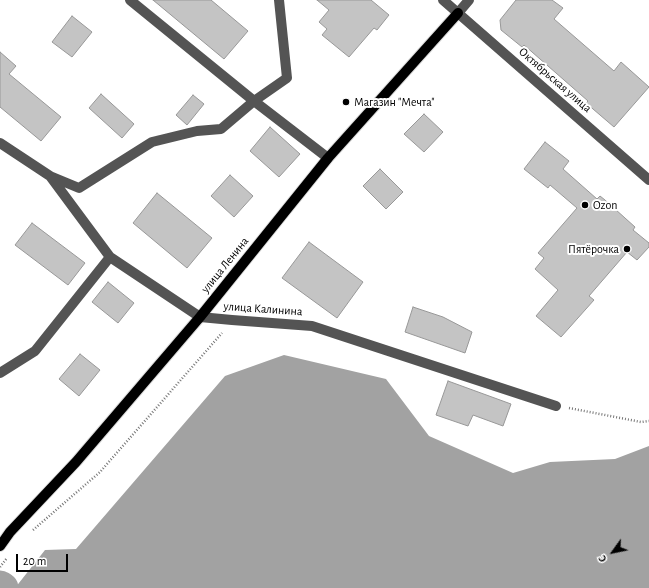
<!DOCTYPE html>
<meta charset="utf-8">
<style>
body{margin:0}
#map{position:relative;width:649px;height:588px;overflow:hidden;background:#fff;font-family:"Alegreya Sans",sans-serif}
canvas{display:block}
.north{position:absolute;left:593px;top:532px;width:40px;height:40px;-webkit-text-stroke:3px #fff;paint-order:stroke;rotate:237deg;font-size:11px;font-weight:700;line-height:16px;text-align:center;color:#000}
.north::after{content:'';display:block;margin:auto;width:14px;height:18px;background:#000;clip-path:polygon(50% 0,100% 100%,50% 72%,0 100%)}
.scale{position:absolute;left:16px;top:554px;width:52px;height:18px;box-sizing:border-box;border:2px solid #000;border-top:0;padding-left:5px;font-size:12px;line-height:14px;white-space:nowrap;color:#000;-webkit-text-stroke:3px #fff;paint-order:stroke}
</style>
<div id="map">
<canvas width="649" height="588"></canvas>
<div class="north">С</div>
<div class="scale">20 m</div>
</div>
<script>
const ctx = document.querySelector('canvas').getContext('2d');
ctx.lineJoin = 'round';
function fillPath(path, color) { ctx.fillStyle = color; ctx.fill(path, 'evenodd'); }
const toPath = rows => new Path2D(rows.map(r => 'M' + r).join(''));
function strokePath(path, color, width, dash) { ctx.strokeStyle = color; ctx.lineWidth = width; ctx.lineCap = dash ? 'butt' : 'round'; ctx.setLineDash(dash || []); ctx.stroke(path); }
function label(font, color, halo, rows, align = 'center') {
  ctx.font = font + ' "Alegreya Sans",sans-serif'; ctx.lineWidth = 4; ctx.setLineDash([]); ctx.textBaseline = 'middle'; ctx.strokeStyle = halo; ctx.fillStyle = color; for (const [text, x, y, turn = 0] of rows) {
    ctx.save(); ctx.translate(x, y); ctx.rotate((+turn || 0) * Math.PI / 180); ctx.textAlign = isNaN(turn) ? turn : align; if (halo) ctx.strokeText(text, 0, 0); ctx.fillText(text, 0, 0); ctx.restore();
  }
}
fillPath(toPath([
 [284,355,386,379,429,436,513,473,550,462,615,459,649,446,649,588,15,588,45,550,76,549,225,376]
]), '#a2a2a2');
strokePath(toPath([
 [0,586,3,588]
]), '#a2a2a2', 31);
const building = toPath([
 [153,0,211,0,248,31,224,59,153,0],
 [317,0,371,0,389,15,377,30,374,28,349,57,322,35,327,29,319,22,329,10,317,0],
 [516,0,552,0,563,8,554,19,614,71,621,62,649,87,614,127,586,103,588,101,524,45,522,47,501,30,500,20,516,0],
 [72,16,92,32,72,57,52,42,72,16],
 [0,52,16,66,9,74,61,117,41,141,0,107,0,52],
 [101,94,134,124,122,138,89,108,101,94],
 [193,95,204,104,187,125,176,115,193,95],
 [424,114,443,132,424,152,404,134,424,114],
 [270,127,300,154,279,177,250,151,270,127],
 [545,142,569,161,563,169,597,199,600,196,605,200,635,227,633,230,649,243,649,247,637,260,627,252,589,296,594,300,561,337,536,316,558,290,535,269,544,258,538,253,577,208,550,185,548,188,524,169,545,142],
 [380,169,403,192,386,209,363,186,380,169],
 [230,175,253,196,234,217,211,196,230,175],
 [157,193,212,238,187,268,133,223,157,193],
 [32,223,85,263,68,285,15,245,32,223],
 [309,242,363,282,337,318,282,278,309,242],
 [108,282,134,303,118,323,92,302,108,282],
 [413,307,443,317,472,332,465,353,405,332,413,307],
 [80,354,100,370,79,396,59,379,80,354],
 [448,381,511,404,503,426,473,415,468,426,436,415,448,381]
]);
fillPath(building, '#c4c4c4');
strokePath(building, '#989898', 1);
const major = toPath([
 [0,546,10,532,76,462,200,317,328,158,458,13]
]);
strokePath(major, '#dbdbdb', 12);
strokePath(toPath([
 [569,408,641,422,649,421],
 [33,530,100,472,222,333],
 [0,567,7,558]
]), '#767676', 2.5, [1, 2]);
strokePath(toPath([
 [130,0,254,101,328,158],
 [443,0,649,180],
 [458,13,469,0],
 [0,143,50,176,110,257,200,317,232,320,312,326,556,406],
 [50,176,79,188,152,142,197,131,221,129,254,101,287,78,279,0],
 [0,373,35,351,110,257]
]), '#545454', 10);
strokePath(major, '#000', 10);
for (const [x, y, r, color] of [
 [346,102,4,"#000"],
 [585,205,4,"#000"],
 [627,249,4,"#000"]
]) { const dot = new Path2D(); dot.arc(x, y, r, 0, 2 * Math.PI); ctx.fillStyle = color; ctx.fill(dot); strokePath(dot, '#fff', 1.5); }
label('12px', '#000', '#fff', [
 ["Октябрьская улица",555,80,41],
 ["улица Ленина",225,265,-51],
 ["улица Калинина",263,309,4]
]);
label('12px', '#000', '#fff', [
 ["Магазин \"Мечта\"",354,102],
 ["Ozon",593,205],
 ["Пятёрочка",619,249,"right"]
], 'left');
</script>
